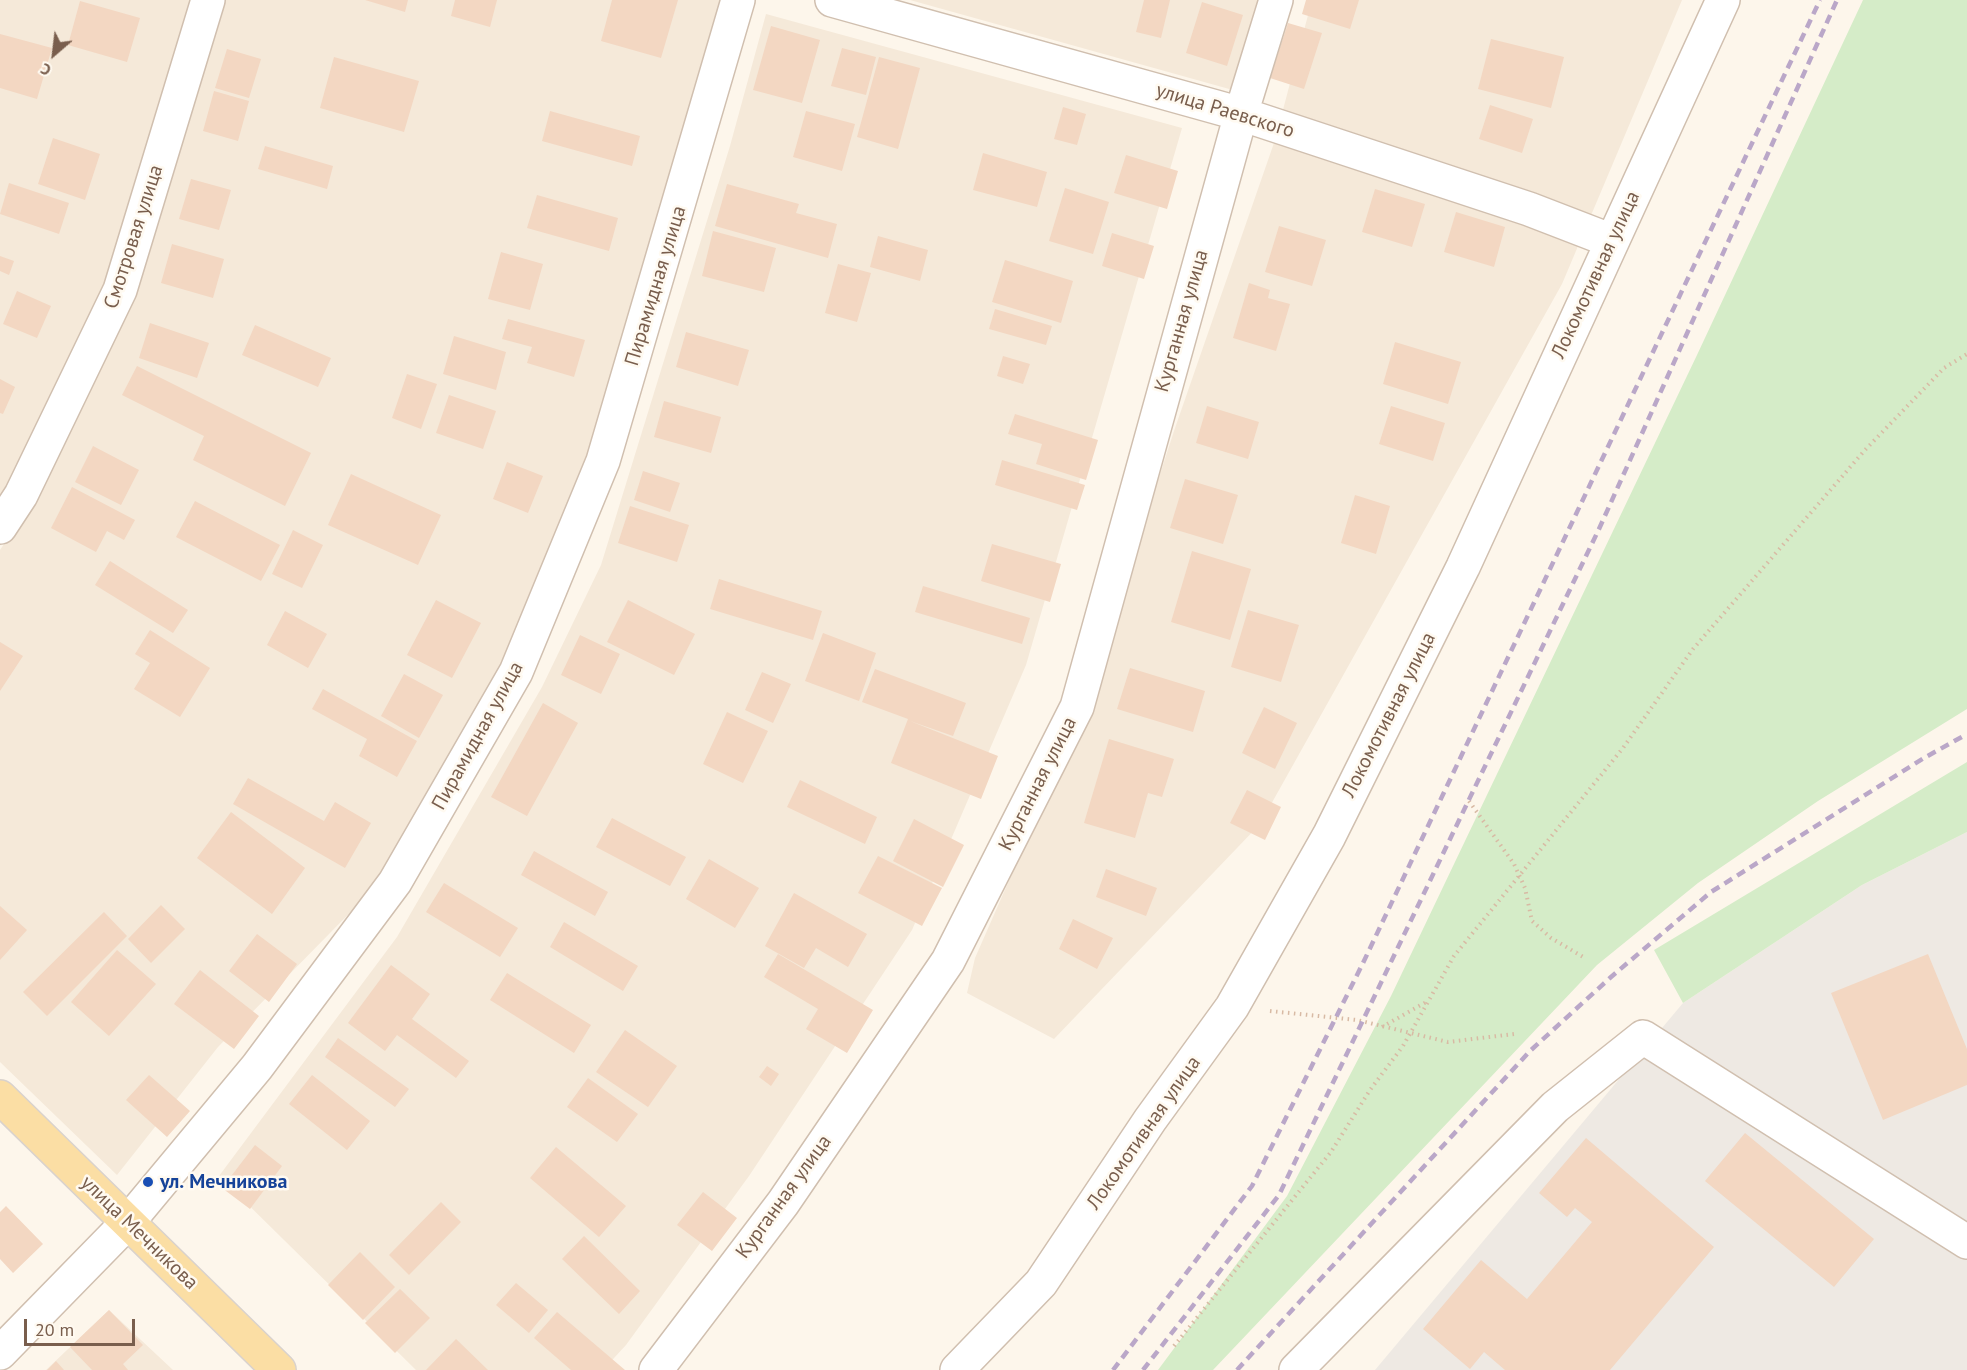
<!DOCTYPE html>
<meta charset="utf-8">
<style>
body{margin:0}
#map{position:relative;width:1967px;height:1370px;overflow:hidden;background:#fdf6eb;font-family:"PT Sans",sans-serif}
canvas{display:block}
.north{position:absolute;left:24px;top:24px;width:60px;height:60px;-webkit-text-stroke:4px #fffaf1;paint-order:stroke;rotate:208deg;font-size:16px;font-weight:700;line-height:24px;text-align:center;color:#795e4d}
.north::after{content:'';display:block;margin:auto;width:21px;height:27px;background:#795e4d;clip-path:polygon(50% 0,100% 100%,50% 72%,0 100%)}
.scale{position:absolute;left:24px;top:1319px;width:111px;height:27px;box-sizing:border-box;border:3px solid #795e4d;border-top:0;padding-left:8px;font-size:18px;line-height:21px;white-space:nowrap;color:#795e4d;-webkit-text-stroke:4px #fffaf1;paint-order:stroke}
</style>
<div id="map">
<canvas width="1967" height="1370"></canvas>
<div class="north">С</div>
<div class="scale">20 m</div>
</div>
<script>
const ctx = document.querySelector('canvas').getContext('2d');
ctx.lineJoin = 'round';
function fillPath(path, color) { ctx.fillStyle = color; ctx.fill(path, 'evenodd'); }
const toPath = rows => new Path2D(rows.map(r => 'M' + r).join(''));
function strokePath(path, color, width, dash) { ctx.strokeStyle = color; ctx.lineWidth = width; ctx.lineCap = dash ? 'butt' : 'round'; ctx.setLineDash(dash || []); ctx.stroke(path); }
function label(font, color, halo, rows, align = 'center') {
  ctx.font = font + ' "PT Sans",sans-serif'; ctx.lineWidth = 5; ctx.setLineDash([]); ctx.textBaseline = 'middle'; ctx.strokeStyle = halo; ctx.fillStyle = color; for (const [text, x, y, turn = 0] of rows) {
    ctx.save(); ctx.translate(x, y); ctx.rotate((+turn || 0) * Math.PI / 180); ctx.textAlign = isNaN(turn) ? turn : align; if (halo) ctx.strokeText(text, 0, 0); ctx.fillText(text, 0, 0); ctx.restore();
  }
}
fillPath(toPath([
 [0,0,194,0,108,284,0,506],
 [219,0,726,0,594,458,506,669,387,875,218,1047,117,1175,0,1062,0,550,32,502],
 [910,0,1265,0,1240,92],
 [1312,0,1682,0,1562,284,1260,824,1054,1039,967,993,975,958,1083,712,1174,431,1275,140],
 [766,14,1182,128,1026,665,912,930,749,1176,626,1345,603,1370,416,1370,219,1176,397,937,542,687,601,565,730,146],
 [109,1310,173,1370,46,1370]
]), '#f5e9d9');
fillPath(toPath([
 [1967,832,1967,1370,1375,1370,1683,1003,1862,885]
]), '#eee9e3');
fillPath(toPath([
 [1863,0,1967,0,1967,709,1818,801,1698,883,1597,965,1213,1370,1158,1370,1287,1196,1391,996,1697,355],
 [1967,762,1967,832,1862,885,1683,1003,1654,950]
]), '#d5ecc8');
fillPath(toPath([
 [365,0,408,0,405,12],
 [455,0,497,0,490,27,451,16],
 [612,0,678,0,661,58,601,41],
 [1144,0,1170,0,1161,38,1136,32],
 [1306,0,1359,0,1350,29,1302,14],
 [80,1,140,18,127,62,68,45],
 [1202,2,1243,15,1227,66,1186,53],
 [1288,23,1322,33,1304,89,1270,78],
 [771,26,820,40,802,103,753,90],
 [0,34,52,48,37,99,0,88],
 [1491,39,1564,57,1551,108,1478,89],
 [842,48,876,57,866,95,831,86],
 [227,49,261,59,249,98,215,88],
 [334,57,419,81,404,132,320,108],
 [879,57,920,68,898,149,857,137],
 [214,91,249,101,238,141,203,131],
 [1490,105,1533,119,1522,153,1479,139],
 [1063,107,1086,114,1077,145,1054,139],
 [550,111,640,136,632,166,542,141],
 [806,111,855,124,842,171,793,157],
 [53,138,100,154,85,200,38,184],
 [265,146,333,166,327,189,258,169],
 [983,153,1047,172,1037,207,973,190],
 [1126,155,1178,171,1167,209,1114,193],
 [191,179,231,190,219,230,179,219],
 [9,183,69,203,59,234,0,214],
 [727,184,799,204,796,213,837,224,828,258,715,226],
 [1065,188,1109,202,1093,254,1049,241],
 [1375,189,1425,204,1412,247,1362,232],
 [537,195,618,218,609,251,527,228],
 [1456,212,1505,227,1494,267,1444,252],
 [1279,226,1326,240,1312,286,1265,272],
 [713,231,776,248,764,292,702,276],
 [1112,233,1154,246,1144,279,1102,266],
 [878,236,928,250,920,281,870,267],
 [172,244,224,259,213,298,161,283],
 [501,252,543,264,530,310,488,299],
 [0,256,14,261,9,275,0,271],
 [1005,260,1073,281,1061,323,992,302],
 [838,264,871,273,857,322,825,313],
 [1249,283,1270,290,1268,298,1290,304,1276,351,1233,338],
 [17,291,51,306,37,338,3,324],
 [995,309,1052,326,1046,345,989,329],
 [508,319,585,340,574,377,527,363,532,347,502,339],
 [150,323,209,343,197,378,139,358],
 [255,325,331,358,318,387,242,355],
 [686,332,749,350,738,386,676,367],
 [454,336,506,352,496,390,443,374],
 [1395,342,1461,362,1448,404,1383,384],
 [1003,356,1030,364,1023,384,997,376],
 [137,366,311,453,285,506,193,460,204,436,122,395],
 [407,374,437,384,421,429,392,418],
 [0,379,15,387,3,414,0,413],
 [449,395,496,411,483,449,436,433],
 [664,401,721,417,711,453,654,437],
 [1207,406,1259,422,1248,459,1196,443],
 [1391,406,1445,423,1433,461,1379,444],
 [1015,414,1098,440,1086,480,1036,464,1042,444,1008,434],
 [93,446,139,470,121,505,75,482],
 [1002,460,1085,485,1077,510,995,485],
 [507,462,543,476,528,513,493,499],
 [643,471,680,483,670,512,634,500],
 [351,474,441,515,418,565,328,525],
 [1185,479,1238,495,1223,544,1170,528],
 [72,487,135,520,124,540,107,531,96,552,51,528],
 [1355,495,1390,506,1376,554,1341,543],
 [195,501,280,545,261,581,176,537],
 [630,506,689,525,677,562,618,543],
 [293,530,323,545,302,588,272,574],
 [992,544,1061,564,1050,602,981,581],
 [1192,551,1251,569,1230,640,1171,622],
 [110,561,188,610,173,633,95,585],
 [719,579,822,611,813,640,710,609],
 [923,586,1030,618,1022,644,915,612],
 [436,600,481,623,452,678,407,655],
 [628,600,695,634,674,675,607,642],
 [1248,610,1299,625,1281,682,1231,667],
 [285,611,327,634,308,668,267,645],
 [150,630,210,668,180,717,134,689,150,663,135,654],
 [823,633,876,653,859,701,805,681],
 [580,635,620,654,601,694,561,675],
 [0,642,23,656,0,691],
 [1130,668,1205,691,1193,732,1117,709],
 [875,669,966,703,953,736,910,721,998,756,981,799,891,763,908,719,862,702],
 [762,672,791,684,773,723,745,710],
 [404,674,443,695,419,738,381,716],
 [323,689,417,741,397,777,359,756,367,739,312,709],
 [543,703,578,723,527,816,491,797],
 [1264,707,1297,723,1275,769,1242,753],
 [727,712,768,731,743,783,703,764],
 [1109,739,1174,759,1162,797,1148,793,1135,838,1084,823],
 [248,778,324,821,335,802,371,823,345,868,233,804],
 [800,780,877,817,865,844,787,807],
 [1247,790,1281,807,1265,840,1230,823],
 [231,812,305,868,272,914,197,858],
 [612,818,686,857,670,886,596,847],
 [914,819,964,845,943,887,893,861],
 [534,851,608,892,595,916,521,875],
 [878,856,942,888,922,926,858,893],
 [709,859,759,888,735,928,686,899],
 [1106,869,1157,888,1146,916,1096,897],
 [444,883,518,928,500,957,426,912],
 [794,893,867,934,848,967,816,948,804,968,765,946],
 [161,905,185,929,151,963,128,939],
 [0,906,27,930,0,960],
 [104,912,127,936,47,1016,23,992],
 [1073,919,1113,938,1097,969,1059,949],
 [564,922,638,966,623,991,550,947],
 [257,934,297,964,269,1002,229,971],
 [117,950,156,984,109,1036,71,1002],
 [778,954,873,1010,847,1053,806,1029,818,1009,764,977],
 [1928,954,1967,1049,1967,1085,1883,1120,1831,993],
 [391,965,430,994,412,1019,469,1061,456,1078,397,1035,385,1051,348,1023],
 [200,970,259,1016,234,1049,174,1004],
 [507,973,591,1025,574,1053,490,1000],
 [625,1030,677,1066,648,1107,596,1072],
 [338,1038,409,1089,395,1107,325,1057],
 [767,1066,779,1074,771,1086,759,1077],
 [149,1075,190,1111,167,1137,126,1100],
 [312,1075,370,1121,347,1150,289,1104],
 [588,1078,638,1114,617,1142,567,1107],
 [1745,1133,1874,1239,1834,1287,1705,1181],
 [1586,1138,1714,1247,1610,1370,1505,1370,1484,1352,1470,1369,1423,1329,1481,1260,1527,1299,1592,1222,1575,1208,1567,1217,1539,1193],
 [255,1145,282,1166,250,1209,222,1188],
 [556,1147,626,1206,599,1237,530,1178],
 [703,1192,737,1218,712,1251,677,1225],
 [441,1202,461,1222,409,1275,389,1255],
 [6,1206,43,1244,13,1273,0,1259,0,1212],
 [584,1236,640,1291,619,1314,562,1259],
 [360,1252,395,1287,363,1320,328,1285],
 [516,1283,548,1310,529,1333,496,1305],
 [400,1289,430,1318,395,1353,365,1323],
 [109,1310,143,1345,123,1364,128,1370,92,1370,70,1347],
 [557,1312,625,1370,571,1370,534,1338],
 [456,1339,488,1370,426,1370],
 [56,1361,64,1370,47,1370]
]), '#f3d7c2');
const minor = toPath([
 [832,0,1241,114,1529,209,1612,241],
 [0,527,21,495,120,290,208,0],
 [0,1353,128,1222,257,1067,395,882,516,672,603,461,738,0],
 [656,1370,783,1203,948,961,1077,707,1241,114,1276,0],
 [957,1370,1041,1283,1150,1120,1232,1007,1329,836,1463,567,1723,0],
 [1296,1370,1555,1107,1643,1037,1967,1242]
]);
const major = toPath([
 [0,1097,279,1370]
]);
strokePath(minor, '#d0bfaf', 36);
strokePath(major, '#d9d2cd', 36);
strokePath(toPath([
 [1469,801,1514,864,1525,888,1532,921,1551,938,1585,958],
 [1270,1011,1357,1020,1448,1042,1514,1034],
 [1382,1027,1428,1001],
 [1174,1346,1331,1152,1370,1090,1403,1046,1454,956,1623,748,1693,649,1865,450,1944,368,1967,354]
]), '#d8baa4', 4, [1.5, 4.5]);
strokePath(minor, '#fff', 33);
strokePath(major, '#fbdea4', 33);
strokePath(toPath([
 [1113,1370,1252,1186,1363,963,1820,0],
 [1143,1370,1279,1195,1599,529,1837,0],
 [1237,1370,1530,1051,1611,977,1711,892,1924,758,1967,734]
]), '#baa7c8', 4.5, [9, 6]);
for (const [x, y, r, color] of [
 [148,1182,6,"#1a4fb4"]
]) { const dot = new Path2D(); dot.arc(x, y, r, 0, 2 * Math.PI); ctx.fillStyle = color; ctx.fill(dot); strokePath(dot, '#fffaf1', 2); }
label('20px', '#795e4d', '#fffaf1', [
 ["улица Раевского",1225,111,17],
 ["Смотровая улица",134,237,-72],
 ["Локомотивная улица",1596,275,-65],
 ["Пирамидная улица",656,286,-73],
 ["Курганная улица",1182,321,-74],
 ["Локомотивная улица",1389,715,-63],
 ["Пирамидная улица",478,736,-61],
 ["Курганная улица",1038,784,-63],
 ["Локомотивная улица",1144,1133,-55],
 ["Курганная улица",784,1197,-54],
 ["улица Мечникова",139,1233,44]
]);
label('bold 20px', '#164399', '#fffaf1', [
 ["ул. Мечникова",160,1182]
], 'left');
</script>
